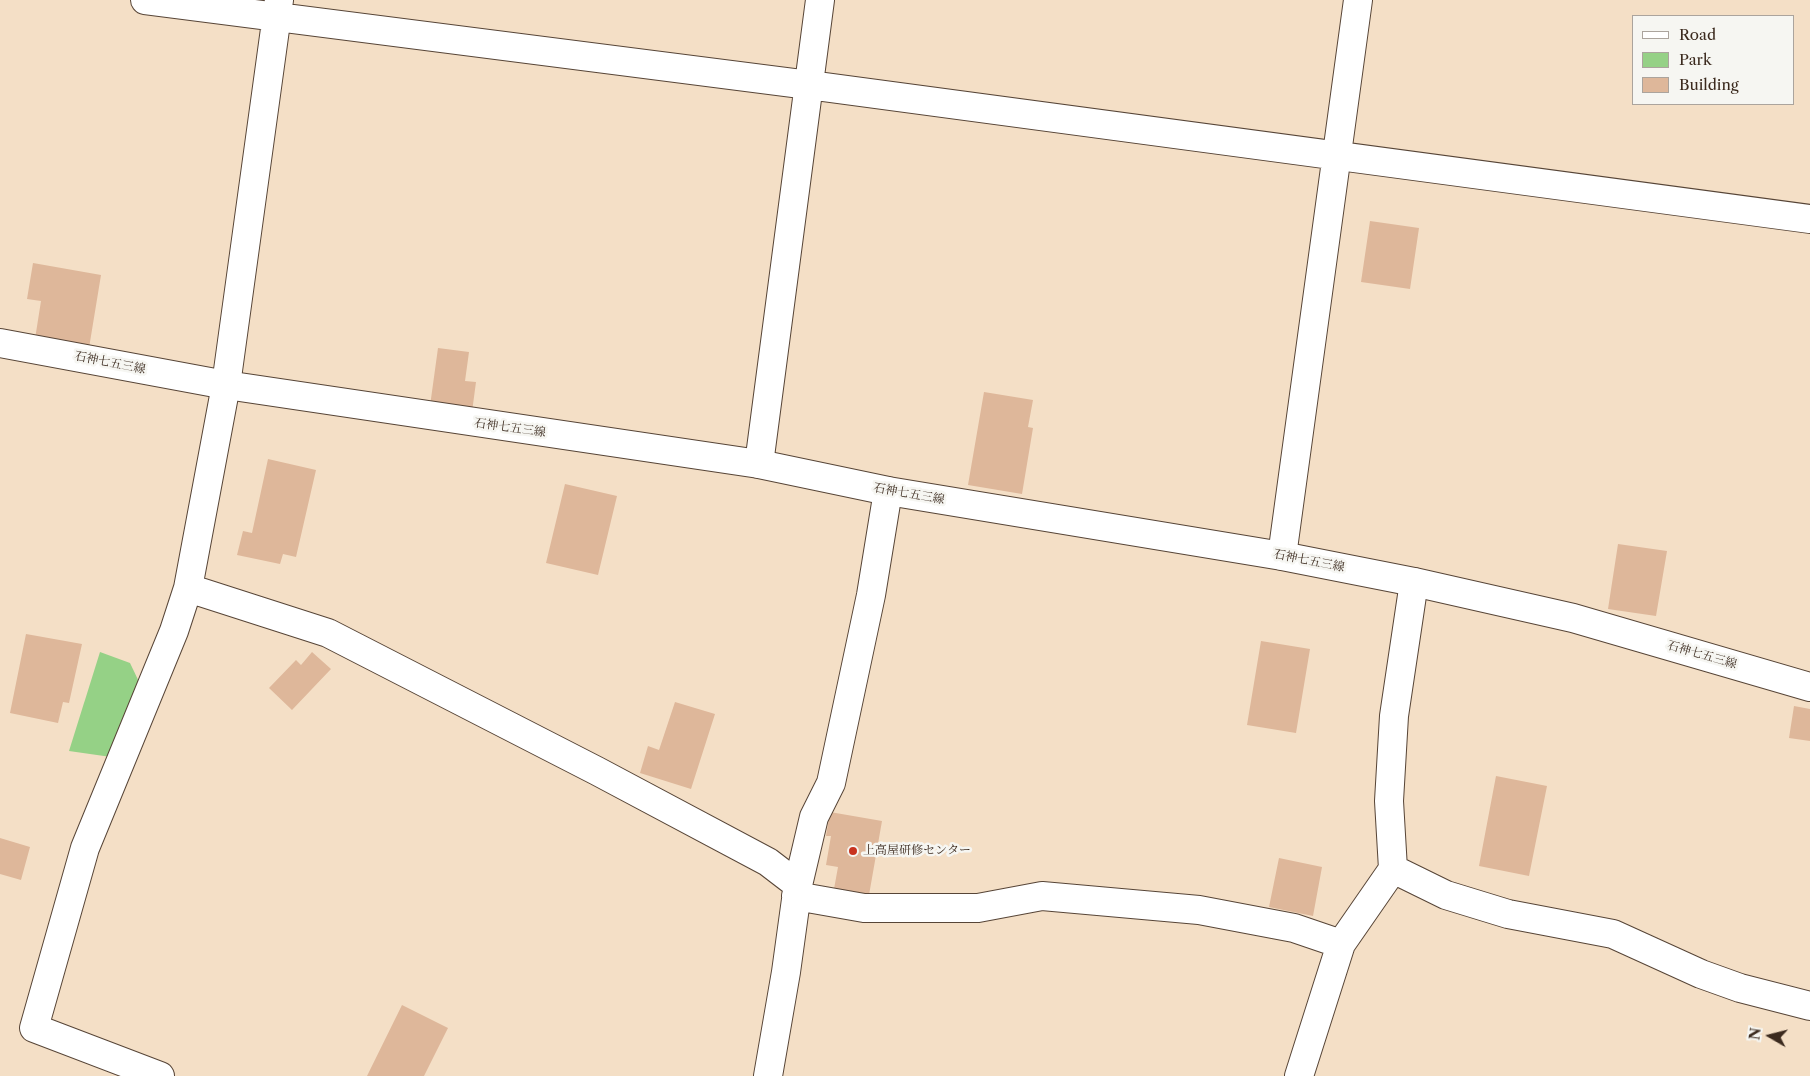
<!DOCTYPE html>
<meta charset="utf-8">
<style>
body{margin:0}
#map{position:relative;width:1810px;height:1076px;overflow:hidden;background:#f4dfc6;font-family:"Libre Caslon Text",serif}
canvas{display:block}
.legend{position:absolute;left:1632px;top:15px;width:162px;height:90px;box-sizing:border-box;background:#f6f6f2;border:1px solid #aba49d;margin:0;padding:6px 9px;list-style:none;font-size:15px;color:#3b2a1e}
.legend li{display:flex;align-items:center;gap:10px;height:25px}
.legend b{width:25px;border:1px solid #aba49d}
.north{position:absolute;left:1745px;top:1011px;width:50px;height:50px;-webkit-text-stroke:4px #f6f6f2;paint-order:stroke;rotate:278deg;font-size:14px;font-weight:700;line-height:20px;text-align:center;color:#3b2a1e}
.north::after{content:'';display:block;margin:auto;width:18px;height:22px;background:#3b2a1e;clip-path:polygon(50% 0,100% 100%,50% 72%,0 100%)}
</style>
<div id="map">
<canvas width="1810" height="1076"></canvas>
<ul class="legend">
<li><b style="height:6px;background:#fff"></b>Road</li>
<li><b style="height:14px;background:#95d186"></b>Park</li>
<li><b style="height:14px;background:#deb79a"></b>Building</li>
</ul>
<div class="north">N</div>
</div>
<script>
const ctx = document.querySelector('canvas').getContext('2d');
ctx.lineJoin = 'round';
function fillPath(path, color) { ctx.fillStyle = color; ctx.fill(path, 'evenodd'); }
const toPath = rows => new Path2D(rows.map(r => 'M' + r).join(''));
function strokePath(path, color, width, dash) { ctx.strokeStyle = color; ctx.lineWidth = width; ctx.lineCap = dash ? 'butt' : 'round'; ctx.setLineDash(dash || []); ctx.stroke(path); }
function label(font, color, halo, rows, align = 'center') {
  ctx.font = font + ' "Libre Caslon Text","Noto Serif JP",serif'; ctx.lineWidth = 5; ctx.setLineDash([]); ctx.textBaseline = 'middle'; ctx.strokeStyle = halo; ctx.fillStyle = color; for (const [text, x, y, turn = 0] of rows) {
    ctx.save(); ctx.translate(x, y); ctx.rotate((+turn || 0) * Math.PI / 180); ctx.textAlign = isNaN(turn) ? turn : align; if (halo) ctx.strokeText(text, 0, 0); ctx.fillText(text, 0, 0); ctx.restore();
  }
}
fillPath(toPath([
 [100,652,130,663,141,686,111,757,69,751]
]), '#95d186');
fillPath(toPath([
 [1370,221,1419,228,1410,289,1361,282],
 [33,263,101,275,89,348,35,339,41,301,27,299],
 [438,348,469,352,465,381,476,382,472,412,430,406],
 [984,392,1033,400,1028,427,1033,428,1022,494,968,485],
 [268,459,316,470,296,557,283,554,280,564,237,555,243,531,252,533],
 [565,484,617,496,598,575,546,563],
 [1618,544,1667,551,1656,616,1608,609],
 [26,634,82,644,69,703,63,702,58,723,10,713],
 [1261,641,1310,649,1296,733,1247,725],
 [312,652,331,669,292,710,269,688,296,660,301,665],
 [675,702,715,714,691,789,640,773,648,746,659,750],
 [1794,706,1810,709,1810,741,1789,738],
 [1496,776,1547,786,1529,876,1479,866],
 [830,812,882,821,869,895,834,889,838,867,826,865,831,836,826,836],
 [0,838,30,847,21,880,0,874],
 [1279,858,1322,867,1313,916,1269,907],
 [402,1005,448,1028,424,1076,367,1076]
]), '#deb79a');
const minor = toPath([
 [145,0,809,85,1810,219],
 [759,464,820,0],
 [1282,556,1358,0],
 [188,588,328,633,597,771,768,862,798,885],
 [1393,869,1446,895,1508,914,1613,934,1701,974,1740,988,1810,1006],
 [796,896,864,908,978,908,1042,896,1199,910,1294,928,1341,944],
 [160,1076,34,1028,85,848,174,631,188,588,226,385,279,0],
 [768,1076,786,972,798,885,814,817,831,783,871,595,888,491],
 [1299,1076,1341,944,1393,869,1389,801,1394,716,1414,582]
]);
const major = toPath([
 [0,343,226,385,759,464,888,491,1282,556,1414,582,1573,618,1810,687]
]);
strokePath(minor, '#574537', 30);
strokePath(major, '#574537', 30);
strokePath(minor, '#fff', 28);
strokePath(major, '#fff', 28);
for (const [x, y, r, color] of [
 [853,851,5,"#c8321e"]
]) { const dot = new Path2D(); dot.arc(x, y, r, 0, 2 * Math.PI); ctx.fillStyle = color; ctx.fill(dot); strokePath(dot, '#f6f6f2', 2); }
label('12px', '#3b2a1e', '#f6f6f2', [
 ["石神七五三線",110,363,11],
 ["石神七五三線",510,428,8],
 ["石神七五三線",909,494,10],
 ["石神七五三線",1309,561,11],
 ["石神七五三線",1702,655,16]
]);
label('12px', '#3b2a1e', '#f6f6f2', [
 ["上高屋研修センター",863,851]
], 'left');
</script>
